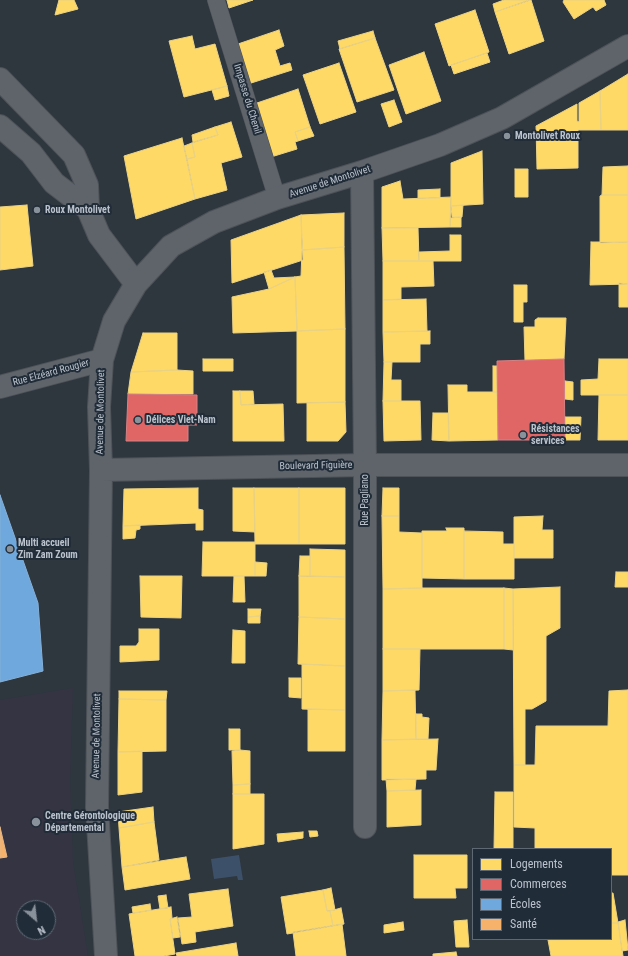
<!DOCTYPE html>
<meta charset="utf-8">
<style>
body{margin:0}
#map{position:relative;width:628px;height:956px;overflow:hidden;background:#2e363e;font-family:"Roboto Condensed",sans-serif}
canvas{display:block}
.legend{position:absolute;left:472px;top:848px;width:140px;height:92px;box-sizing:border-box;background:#212c39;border:1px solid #5e6874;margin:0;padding:5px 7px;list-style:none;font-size:12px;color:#bac2cd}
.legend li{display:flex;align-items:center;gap:8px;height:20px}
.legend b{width:20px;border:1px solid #5e6874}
.north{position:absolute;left:16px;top:900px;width:40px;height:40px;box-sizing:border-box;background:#212c39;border:1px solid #5e6874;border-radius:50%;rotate:152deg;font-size:11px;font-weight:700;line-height:16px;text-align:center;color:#bac2cd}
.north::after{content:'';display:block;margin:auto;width:14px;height:18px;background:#89919b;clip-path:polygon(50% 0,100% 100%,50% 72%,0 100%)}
</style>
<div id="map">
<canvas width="628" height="956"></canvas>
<ul class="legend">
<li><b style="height:11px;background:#ffd966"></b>Logements</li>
<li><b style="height:11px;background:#e06666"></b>Commerces</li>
<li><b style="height:11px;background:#6fa8dc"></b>Écoles</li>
<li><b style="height:11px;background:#f6b26b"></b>Santé</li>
</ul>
<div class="north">N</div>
</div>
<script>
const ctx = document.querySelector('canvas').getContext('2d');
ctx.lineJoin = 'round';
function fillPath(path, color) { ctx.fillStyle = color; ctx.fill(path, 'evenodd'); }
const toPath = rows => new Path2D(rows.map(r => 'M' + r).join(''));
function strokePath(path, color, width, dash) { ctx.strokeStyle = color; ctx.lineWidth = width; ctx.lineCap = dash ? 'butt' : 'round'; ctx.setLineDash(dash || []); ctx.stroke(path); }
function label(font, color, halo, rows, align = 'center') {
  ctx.font = font + ' "Roboto Condensed",sans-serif'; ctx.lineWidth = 4; ctx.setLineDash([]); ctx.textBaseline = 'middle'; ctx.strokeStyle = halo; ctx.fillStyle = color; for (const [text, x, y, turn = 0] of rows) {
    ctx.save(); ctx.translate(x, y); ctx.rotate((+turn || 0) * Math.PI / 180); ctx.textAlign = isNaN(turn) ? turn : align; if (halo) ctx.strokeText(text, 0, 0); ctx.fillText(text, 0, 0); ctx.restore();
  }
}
fillPath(toPath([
 [73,688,70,781,73,862,88,956,0,956,0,700],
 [24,908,48,908,48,932,24,932]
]), '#353443');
fillPath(toPath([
 [239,855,243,880,238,880,237,876,214,879,211,859]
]), '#3d5069');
const homes = toPath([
 [59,0,74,0,78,9,55,15,59,0],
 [227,0,253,0,229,8,227,0],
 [504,0,529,0,495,12,493,4,504,0],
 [531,0,544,41,509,54,495,12,531,0],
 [604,0,606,5,596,11,593,7,574,19,563,2,564,0,604,0],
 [475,10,489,52,449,66,435,24,475,10],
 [279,30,284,46,275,50,280,66,290,63,292,70,248,84,235,45,279,30],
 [373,31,375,38,340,49,338,41,373,31],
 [192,36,195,49,215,44,227,86,184,97,169,41,192,36],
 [375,38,394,90,357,102,339,49,375,38],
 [424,52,441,101,406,114,389,65,424,52],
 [487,53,490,62,454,74,451,65,487,53],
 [339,63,356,112,320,124,303,75,339,63],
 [628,74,628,130,601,130,600,91,628,74],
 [227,86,229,96,215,100,212,90,227,86],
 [298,89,310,127,295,132,298,141,295,142,297,149,271,157,254,104,298,89],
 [600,91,601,130,578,130,578,168,537,169,536,126,577,104,577,121,579,122,579,103,600,91],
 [394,100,402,122,389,127,381,104,394,100],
 [231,122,242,157,221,163,227,190,195,199,187,159,195,157,192,143,218,135,215,127,231,122],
 [215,127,218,135,193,142,192,135,215,127],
 [310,127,314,136,298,141,295,132,310,127],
 [182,138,195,199,136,219,124,156,182,138],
 [192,143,195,157,187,159,184,146,192,143],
 [482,151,483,204,451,206,451,163,482,151],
 [628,166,628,195,602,195,603,167,628,166],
 [515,169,528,169,528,197,515,197,515,169],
 [400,181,403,199,451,197,450,227,382,228,382,187,400,181],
 [440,189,440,198,418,198,418,190,440,189],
 [602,195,628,195,628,242,600,243,600,196,602,195],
 [27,205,33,266,0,270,0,207,27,205],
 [463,205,462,217,452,217,451,206,463,205],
 [344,213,344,247,302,250,301,215,344,213],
 [301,215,303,260,232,283,231,240,301,215],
 [461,217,461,227,450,227,450,218,461,217],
 [382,228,418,228,419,261,383,261,382,228],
 [450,235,461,235,461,261,419,261,419,252,450,251,450,235],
 [591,242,628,242,628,284,590,285,591,242],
 [344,247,345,329,297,331,295,277,301,276,302,250,344,247],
 [383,261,433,261,434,286,401,287,401,299,383,300,383,261],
 [271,270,274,278,295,277,269,289,264,272,271,270],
 [295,277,297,331,233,333,232,297,269,289,295,277],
 [619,283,628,284,628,307,619,307,619,283],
 [514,285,527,285,527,302,523,302,523,322,514,322,514,285],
 [426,299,427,331,383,332,383,300,426,299],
 [538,318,566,318,564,359,525,361,524,327,535,327,535,320,538,318],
 [345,329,345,402,297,403,297,331,345,329],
 [430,331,430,344,420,344,420,362,384,362,383,332,430,331],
 [143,333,177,333,177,370,131,372,143,333],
 [203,359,233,359,233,371,203,371,203,359],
 [599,359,628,359,628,395,581,395,581,380,598,379,599,359],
 [384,362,392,362,391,380,401,380,401,401,383,401,384,362],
 [493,366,497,366,497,392,493,392,493,366],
 [177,370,193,371,193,394,128,394,131,372,177,370],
 [565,381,573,382,573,400,565,399,565,381],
 [448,385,467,385,467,392,497,392,498,440,449,441,448,385],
 [233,391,240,391,241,405,283,404,284,441,233,441,233,391],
 [240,391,253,391,254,404,241,405,240,391],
 [599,395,628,395,628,440,598,440,599,395],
 [383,401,420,401,421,440,384,441,383,401],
 [345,402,346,432,338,441,307,441,307,403,345,402],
 [433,413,448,413,449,441,432,440,433,413],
 [565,417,581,417,580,440,565,440,565,417],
 [198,488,198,509,203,510,203,530,196,530,196,523,123,526,124,489,198,488],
 [233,488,254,488,255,532,233,531,233,488],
 [254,488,299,488,299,544,255,544,254,488],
 [299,488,345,488,345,544,299,544,299,488],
 [383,488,399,488,399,516,382,516,383,488],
 [382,516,399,516,399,532,422,533,422,588,383,589,382,516],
 [543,516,542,530,553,530,553,558,514,558,514,517,543,516],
 [140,525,140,529,136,530,135,538,123,539,123,526,140,525],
 [446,528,464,528,464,579,422,578,422,531,447,531,446,528],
 [464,531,503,532,503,544,514,544,514,579,464,579,464,531],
 [203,542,255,542,255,576,202,576,203,542],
 [310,549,345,550,345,577,310,576,310,549],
 [300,556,310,556,310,576,299,576,300,556],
 [255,562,267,563,266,576,255,576,255,562],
 [616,572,628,572,628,587,615,587,616,572],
 [140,576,182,576,181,618,141,617,140,576],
 [234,576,244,576,245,602,233,602,234,576],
 [299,576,345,577,345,619,299,617,299,576],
 [560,587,560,628,546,636,546,701,532,709,525,709,525,765,514,765,513,589,560,587],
 [422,588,504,588,504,649,383,649,383,589,422,588],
 [504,588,513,589,513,650,504,649,504,588],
 [248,609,261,609,260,616,248,617,248,609],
 [260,616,260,623,248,623,248,617,260,616],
 [299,617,345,619,345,666,298,664,299,617],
 [139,629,159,629,159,660,120,662,120,646,136,646,139,642,139,629],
 [233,630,245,631,245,663,232,663,233,630],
 [383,649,420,649,419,690,383,691,383,649],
 [302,664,345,666,345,710,302,709,302,664],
 [289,678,301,678,301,698,289,697,289,678],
 [415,690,416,739,382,740,383,691,415,690],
 [628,690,628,875,611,875,611,849,535,849,535,828,514,827,514,765,535,765,536,726,608,726,609,691,628,690],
 [119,691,167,691,166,700,119,699,119,691],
 [119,699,166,700,166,751,118,752,119,699],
 [308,709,345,710,345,751,308,751,308,709],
 [416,714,422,714,422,717,429,718,428,739,416,739,416,714],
 [229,729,240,729,240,750,229,750,229,729],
 [438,739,436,770,426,770,426,779,382,780,382,740,438,739],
 [240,750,250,751,250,784,233,785,232,751,240,750],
 [142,751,142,792,118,795,118,752,142,751],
 [386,779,416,779,415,790,387,791,386,779],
 [250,784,250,794,233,794,233,785,250,784],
 [421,790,421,825,387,827,387,791,421,790],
 [495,792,513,792,513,849,494,849,495,792],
 [233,794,264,794,264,844,233,849,233,794],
 [153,807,154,822,119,828,118,812,153,807],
 [154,822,159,860,122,867,119,828,154,822],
 [309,831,317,831,318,836,310,837,309,831],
 [303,832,303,838,278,842,277,834,303,832],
 [414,855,467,855,467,888,455,888,456,898,414,898,414,855],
 [186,857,190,879,125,890,122,867,186,857],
 [331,888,335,910,327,911,323,890,331,888],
 [228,889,233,926,195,932,196,942,182,944,178,918,192,917,189,894,228,889],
 [323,890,327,911,330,911,333,926,287,934,281,897,323,890],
 [611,893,613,893,618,923,611,923,611,893],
 [166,895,168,908,160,909,158,896,166,895],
 [150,904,151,910,133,913,132,907,150,904],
 [171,907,172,918,170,919,175,954,164,956,135,956,129,914,171,907],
 [341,908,344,924,333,926,330,911,341,908],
 [177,917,180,937,173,938,170,919,177,917],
 [467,920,469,947,456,947,454,921,467,920],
 [625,920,628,950,622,951,618,922,625,920],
 [403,922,404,930,384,933,384,925,403,922],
 [611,923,618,923,623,956,551,956,548,940,611,939,611,923],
 [342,924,346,956,296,956,293,932,342,924],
 [236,943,238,956,177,956,176,953,236,943],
 [456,952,457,956,433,956,433,954,456,952]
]);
fillPath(homes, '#ffd966');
strokePath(homes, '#ead285', 1);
const shops = toPath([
 [564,359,565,440,498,440,497,361,564,359],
 [128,394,197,395,197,425,188,425,188,441,126,441,128,394]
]);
fillPath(shops, '#e06666');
strokePath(shops, '#d58285', 1);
const schools = toPath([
 [0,495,38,603,43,671,0,682,0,495]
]);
fillPath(schools, '#6fa8dc');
strokePath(schools, '#86b0d8', 1);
const health = toPath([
 [0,827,7,857,0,858,0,827]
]);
fillPath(health, '#f6b26b');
strokePath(health, '#e4b788', 1);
const service = toPath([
 [216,0,277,198]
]);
const minor = toPath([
 [0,79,74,155,87,185,88,209,99,235,136,284],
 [0,126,31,153,54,183,88,209],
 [362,172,365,465,365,827],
 [0,387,102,360],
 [101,470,365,465,628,465],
 [106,956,97,807,101,470,99,407,102,360,114,321,136,284,171,246,214,222,277,198,362,172,440,145,502,118,628,46]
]);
strokePath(service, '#4d5258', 18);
strokePath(minor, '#4d5258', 24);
strokePath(service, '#5f646b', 17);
strokePath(minor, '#5f646b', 22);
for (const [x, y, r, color] of [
 [507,136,4,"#89919b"],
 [37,210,4,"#89919b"],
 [138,420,4,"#89919b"],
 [523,435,4,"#89919b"],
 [10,549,4,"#89919b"],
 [36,822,5,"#89919b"]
]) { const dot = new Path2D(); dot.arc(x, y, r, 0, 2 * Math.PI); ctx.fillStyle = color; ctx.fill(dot); strokePath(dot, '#212c39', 1.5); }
label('10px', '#bac2cd', '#212c39', [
 ["Impasse du Chenil",247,99,73],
 ["Avenue de Montolivet",330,182,-18],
 ["Rue Elzéard Rougier",51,373,-15],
 ["Avenue de Montolivet",101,412,-89],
 ["Boulevard Figuière",316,466,-1],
 ["Rue Pagliano",365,500,-90],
 ["Avenue de Montolivet",97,736,-89]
]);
label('bold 10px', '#bac2cd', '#212c39', [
 ["Montolivet Roux",515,136],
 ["Roux Montolivet",45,210],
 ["Délices Viet-Nam",146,420],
 ["Résistances",531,429],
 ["services",531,441],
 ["Multi accueil",18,543],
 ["Zim Zam Zoum",18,555],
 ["Centre Gérontologique",45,816],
 ["Départemental",45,828]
], 'left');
</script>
